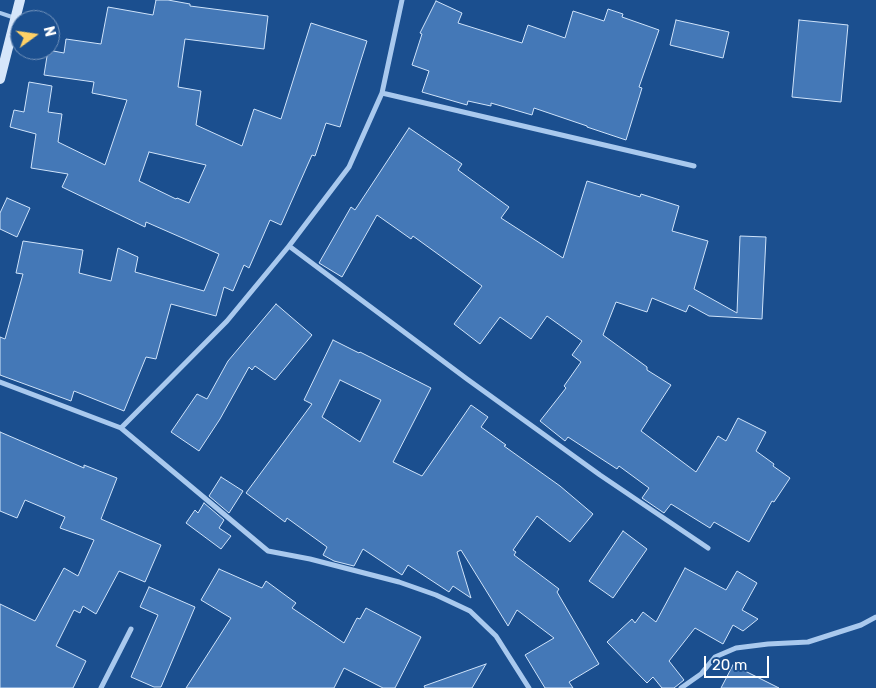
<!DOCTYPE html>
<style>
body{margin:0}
#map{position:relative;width:876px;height:688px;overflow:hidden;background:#1b4f8f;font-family:Rubik,sans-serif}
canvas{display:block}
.north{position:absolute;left:10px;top:10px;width:50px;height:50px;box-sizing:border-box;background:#1b4f8f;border:1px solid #7695bc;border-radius:50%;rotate:76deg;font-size:14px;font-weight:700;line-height:20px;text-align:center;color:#fff}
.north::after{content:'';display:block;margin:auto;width:18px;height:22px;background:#ffd166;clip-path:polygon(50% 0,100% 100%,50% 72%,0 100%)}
.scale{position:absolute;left:704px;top:656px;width:65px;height:22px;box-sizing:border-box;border:2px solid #fff;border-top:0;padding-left:6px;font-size:15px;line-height:18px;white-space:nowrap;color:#fff;-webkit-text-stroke:4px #1b4f8f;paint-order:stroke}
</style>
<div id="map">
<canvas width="876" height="688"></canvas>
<div class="north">N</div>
<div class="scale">20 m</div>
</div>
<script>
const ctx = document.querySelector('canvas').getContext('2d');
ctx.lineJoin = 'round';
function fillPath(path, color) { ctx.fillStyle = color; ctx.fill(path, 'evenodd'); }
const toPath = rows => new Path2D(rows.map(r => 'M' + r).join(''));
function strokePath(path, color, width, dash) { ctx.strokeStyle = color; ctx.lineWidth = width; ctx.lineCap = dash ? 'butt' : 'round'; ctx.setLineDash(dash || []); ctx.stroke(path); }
const building = toPath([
 [156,0,168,0,190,4,190,6,268,16,264,49,185,39,178,87,201,91,196,125,242,146,254,109,281,119,311,23,367,41,340,127,326,123,315,156,312,155,281,225,270,220,249,268,244,265,233,291,224,287,216,316,171,304,156,359,146,357,124,411,74,391,71,401,0,375,0,337,5,339,23,274,16,273,23,241,83,250,79,273,111,281,118,248,138,257,135,272,204,291,219,254,146,222,145,227,62,187,68,174,31,168,36,134,10,127,14,110,24,112,29,82,52,86,48,112,62,114,58,142,105,165,127,100,92,93,94,82,44,75,48,50,64,53,66,39,101,44,108,7,153,15,156,0],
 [149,152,206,165,189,203,177,198,176,199,139,181,149,152],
 [436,1,462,13,458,23,522,43,528,25,565,38,573,11,604,21,608,9,623,14,622,17,659,30,639,87,642,88,626,140,587,127,587,126,534,108,532,115,491,103,491,106,468,101,467,105,422,92,429,71,412,65,422,34,420,33,436,1],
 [676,20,729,32,723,58,670,45,676,20],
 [799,20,848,25,841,102,792,97,799,20],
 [409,128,462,164,458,170,509,207,501,218,563,258,587,181,640,197,641,194,679,206,672,231,708,241,694,289,737,313,740,236,766,237,762,319,709,316,689,305,686,312,652,298,647,312,616,302,603,335,647,367,647,370,671,385,641,431,696,472,718,436,726,441,738,418,766,432,756,451,774,464,773,466,790,478,774,502,772,501,749,542,714,522,710,528,671,504,664,513,642,498,649,488,619,466,617,469,568,437,565,441,540,421,566,388,564,386,581,362,572,355,582,341,547,316,531,339,500,317,480,344,454,324,482,286,413,236,411,239,377,215,342,277,319,263,351,207,355,210,409,128],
 [7,198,30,208,17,237,0,229,0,213,7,198],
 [276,304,312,335,275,380,255,366,252,370,249,367,220,419,199,451,171,432,197,394,207,399,228,361,276,304],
 [333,340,359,353,360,352,431,388,393,462,422,476,471,405,488,417,481,427,506,445,504,446,560,486,593,514,570,542,537,516,513,550,516,552,514,555,559,589,557,592,599,664,569,682,573,688,545,688,525,655,554,638,517,610,508,626,461,550,457,552,471,598,453,586,449,592,408,565,402,575,363,549,354,566,334,561,323,555,327,547,287,518,285,522,246,493,312,404,304,400,333,340],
 [340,380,381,400,360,442,322,417,340,380],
 [0,432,84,468,84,465,117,478,101,519,161,545,145,582,119,571,96,614,83,606,80,613,74,610,56,646,86,661,73,688,0,688,0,604,35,621,64,568,78,576,94,540,60,528,65,517,25,500,17,518,0,511,0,432],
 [221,477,243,491,229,513,209,496,221,477],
 [204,503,224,520,219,528,231,536,221,549,186,523,195,510,198,513,204,503],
 [623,531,647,549,613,598,589,581,623,531],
 [685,568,726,590,737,571,757,583,742,610,758,619,743,631,733,625,723,644,695,628,669,661,684,680,674,688,662,688,653,677,647,683,607,642,632,619,635,623,643,612,656,622,685,568],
 [219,569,262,588,266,581,296,603,292,608,344,643,357,618,360,619,366,608,421,637,395,688,383,688,344,668,334,688,186,688,231,618,201,600,219,569],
 [149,587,195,607,161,687,154,687,131,677,158,615,140,607,149,587],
 [486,664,472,688,425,688,424,686,486,664],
 [733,665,779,688,721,688,733,665]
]);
fillPath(building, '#4478b7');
strokePath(building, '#cfe3fa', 1);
strokePath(toPath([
 [0,13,15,18]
]), '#a9c9ee', 4);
strokePath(toPath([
 [382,93,694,166],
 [289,246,467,379,600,475,708,548],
 [0,382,121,428,268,551,310,559,399,582,436,595,470,611,496,636,529,688],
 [121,428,227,321,289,246,349,167,382,93,402,0],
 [101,688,131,629],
 [681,688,701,674,715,657,736,648,768,644,808,642,861,625,876,617]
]), '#a9c9ee', 5);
strokePath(toPath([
 [0,79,20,0]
]), '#d6e6fa', 10);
</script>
